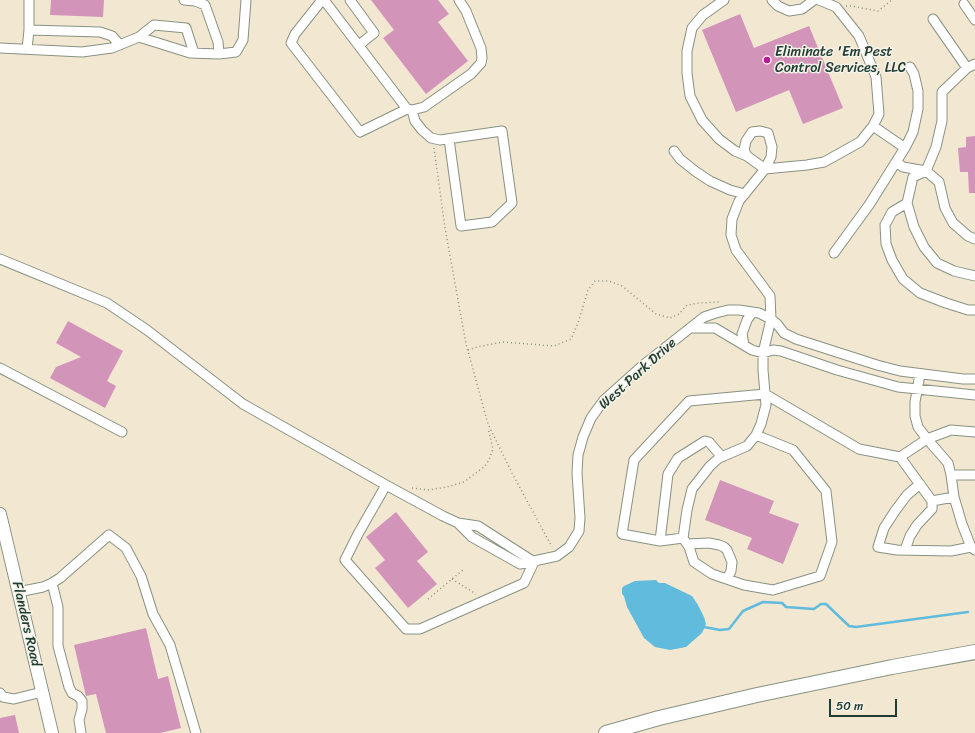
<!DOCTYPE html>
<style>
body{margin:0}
#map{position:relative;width:975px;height:733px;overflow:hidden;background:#f2e8d1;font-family:Sriracha,sans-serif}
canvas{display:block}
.scale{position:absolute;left:829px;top:699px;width:68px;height:18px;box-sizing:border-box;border:2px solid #1f3d34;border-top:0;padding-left:5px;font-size:12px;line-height:14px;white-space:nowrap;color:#1f3d34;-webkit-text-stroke:3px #f7f3e8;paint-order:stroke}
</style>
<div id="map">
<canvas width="975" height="733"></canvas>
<div class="scale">50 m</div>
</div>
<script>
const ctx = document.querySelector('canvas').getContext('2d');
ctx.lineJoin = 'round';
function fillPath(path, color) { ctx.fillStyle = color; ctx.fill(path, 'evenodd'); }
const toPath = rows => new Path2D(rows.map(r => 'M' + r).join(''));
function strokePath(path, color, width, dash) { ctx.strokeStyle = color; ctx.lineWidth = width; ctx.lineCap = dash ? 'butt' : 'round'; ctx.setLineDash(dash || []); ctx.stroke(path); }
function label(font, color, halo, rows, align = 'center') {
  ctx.font = font + ' Sriracha,sans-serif'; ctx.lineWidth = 3; ctx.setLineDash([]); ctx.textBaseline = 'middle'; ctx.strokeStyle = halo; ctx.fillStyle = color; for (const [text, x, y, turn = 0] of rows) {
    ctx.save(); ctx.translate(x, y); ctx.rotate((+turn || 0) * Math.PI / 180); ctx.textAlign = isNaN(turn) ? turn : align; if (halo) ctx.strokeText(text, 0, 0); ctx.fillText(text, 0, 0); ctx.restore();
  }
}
fillPath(toPath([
 [656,580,659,583,665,583,692,596,698,605,704,617,706,624,702,633,686,647,670,650,655,647,644,638,627,607,624,596,622,594,622,588,624,586,635,581]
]), '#60bbdd');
strokePath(toPath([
 [704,627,720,630,729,629,743,611,763,602,782,603,786,607,814,609,821,604,826,604,849,626,856,627,968,612]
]), '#60bbdd', 2.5);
fillPath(toPath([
 [51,0,104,0,103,17,50,15],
 [371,0,438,0,449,14,438,22,468,61,426,94,383,38,394,30],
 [740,14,754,48,809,26,843,108,803,124,789,90,736,112,702,30],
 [975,136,975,193,969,193,968,172,960,172,958,148,966,147,966,137],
 [68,321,123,351,107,381,116,386,105,408,50,378,56,367,81,357,56,343],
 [720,480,774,501,769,513,799,524,783,564,747,549,752,538,705,520],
 [396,512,428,552,417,561,437,584,408,608,375,568,385,560,366,537],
 [146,628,158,679,168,676,181,728,160,733,106,733,96,694,86,696,74,645],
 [15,715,19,733,0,733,0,718]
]), '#d294b9');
const minor = toPath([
 [184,0,195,1,205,5,218,42,219,54,236,52,243,40,246,0],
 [322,0,295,34,291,43,360,132,407,109],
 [324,0,407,109,412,110,424,107,471,74,481,63,482,58,481,48,466,11,459,0],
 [350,0,374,33,359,45],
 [724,0,703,15,692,28,687,51,687,73,690,96,702,120,719,139,735,151,747,156],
 [772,0,778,6,789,11,802,9,814,0],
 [819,0,836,7,859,36,876,77,879,114,873,126],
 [964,4,975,20],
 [933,19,967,68,975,64],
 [29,30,29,0],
 [139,37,154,25,186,28,194,53],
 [0,48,82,52,112,48,139,37,190,53,219,54],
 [27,49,29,30,100,32,112,36,120,45],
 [967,68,942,92,942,121,936,147,926,171,939,182,945,208,953,223,968,236,975,239],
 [412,110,415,121,422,130,431,138,440,140,502,131,512,203,492,222,461,226,449,139],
 [674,151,680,159,695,171,710,181,730,190,745,194],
 [896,162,906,146,913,132,918,109,918,91,914,74,910,67],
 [907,203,892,212,885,225,886,244,892,260,903,279,920,293,946,303,968,310,975,310],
 [834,253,869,205,896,162,903,167,926,171,913,177,907,203,914,227,924,247,937,263,954,271,975,276],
 [0,259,107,303,147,330,243,404,386,485,443,516,458,523,478,526,534,562],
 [690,328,715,328,752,350,763,353,773,350,781,351,837,370,898,387,975,395],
 [744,345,742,334,747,320,752,313],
 [0,368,122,432],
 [920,374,915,402,915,416,918,427,927,439,948,463,951,475,954,497,962,524,971,547,975,550],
 [722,457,709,442,705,441,678,458,668,474,660,541,683,538,689,547,694,562,712,574,744,585,773,590,820,576,832,542,826,491,793,450,756,435],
 [900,457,927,439,951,430,975,432],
 [951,475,975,475],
 [920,484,907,495,895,511,884,528,878,547,897,550,951,551,971,547],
 [386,485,358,534,345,560,406,629,420,629,524,583,534,562],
 [458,523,472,537,520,564,557,556,569,547,579,531,580,518,577,473,578,455,583,437,591,418,604,400,642,366,704,317,716,313,728,310,739,310,759,313,771,319,777,324,784,333,796,339,877,365,900,371,963,379,975,379],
 [683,538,687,510,692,489,710,466,719,458,747,446,756,435,761,424,766,405,763,370,763,353,771,319,770,296,736,250,731,235,732,219,739,201,765,169,771,157,772,147,768,133,760,131,752,132,746,141,744,150,747,156,765,169,807,165,824,162,860,142,873,126,905,148],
 [660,541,622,534,634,460,689,401,765,394,859,449,900,457,932,501,954,497],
 [687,544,709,543,719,545,724,547,727,550,732,562,731,571,727,579],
 [905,550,910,536,917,525,932,509,932,501],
 [52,583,58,607,58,646,69,687,72,693,78,696,82,701,82,709,79,720,81,733],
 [18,592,43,587,52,583,60,578,109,535,126,548,141,576,153,614,170,645,196,733],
 [0,693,3,697,14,699,42,692]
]);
const major = toPath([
 [0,514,52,733]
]);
const highway = toPath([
 [606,733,659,718,757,695,892,667,975,652]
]);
strokePath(minor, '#889282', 11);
strokePath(major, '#889282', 14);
strokePath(highway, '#889282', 16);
strokePath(toPath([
 [846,6,851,6,878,11,892,0],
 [434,148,445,228,466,344,488,424,512,473,552,547],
 [468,350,477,347,503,342,554,346,571,339,578,323,588,290,595,281,609,281,622,286,656,314,670,318,679,314,687,305,699,303,720,302],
 [412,488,428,490,447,487,464,482,485,466,489,460,493,449,488,428],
 [452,579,476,594],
 [428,599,464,569]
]), '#889282', 1.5, [1, 3]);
strokePath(minor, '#fff', 9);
strokePath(major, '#fff', 12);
strokePath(highway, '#fff', 14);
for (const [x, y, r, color] of [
 [767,60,4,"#b5179e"]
]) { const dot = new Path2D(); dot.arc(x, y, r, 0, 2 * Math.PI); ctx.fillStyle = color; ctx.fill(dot); strokePath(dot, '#f7f3e8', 1.5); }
label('14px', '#1f3d34', '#f7f3e8', [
 ["Eliminate 'Em Pest",775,52],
 ["Control Services, LLC",775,68]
], 'left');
label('14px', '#1f3d34', '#f7f3e8', [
 ["West Park Drive",638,374,-42],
 ["Flanders Road",26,624,77]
]);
</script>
